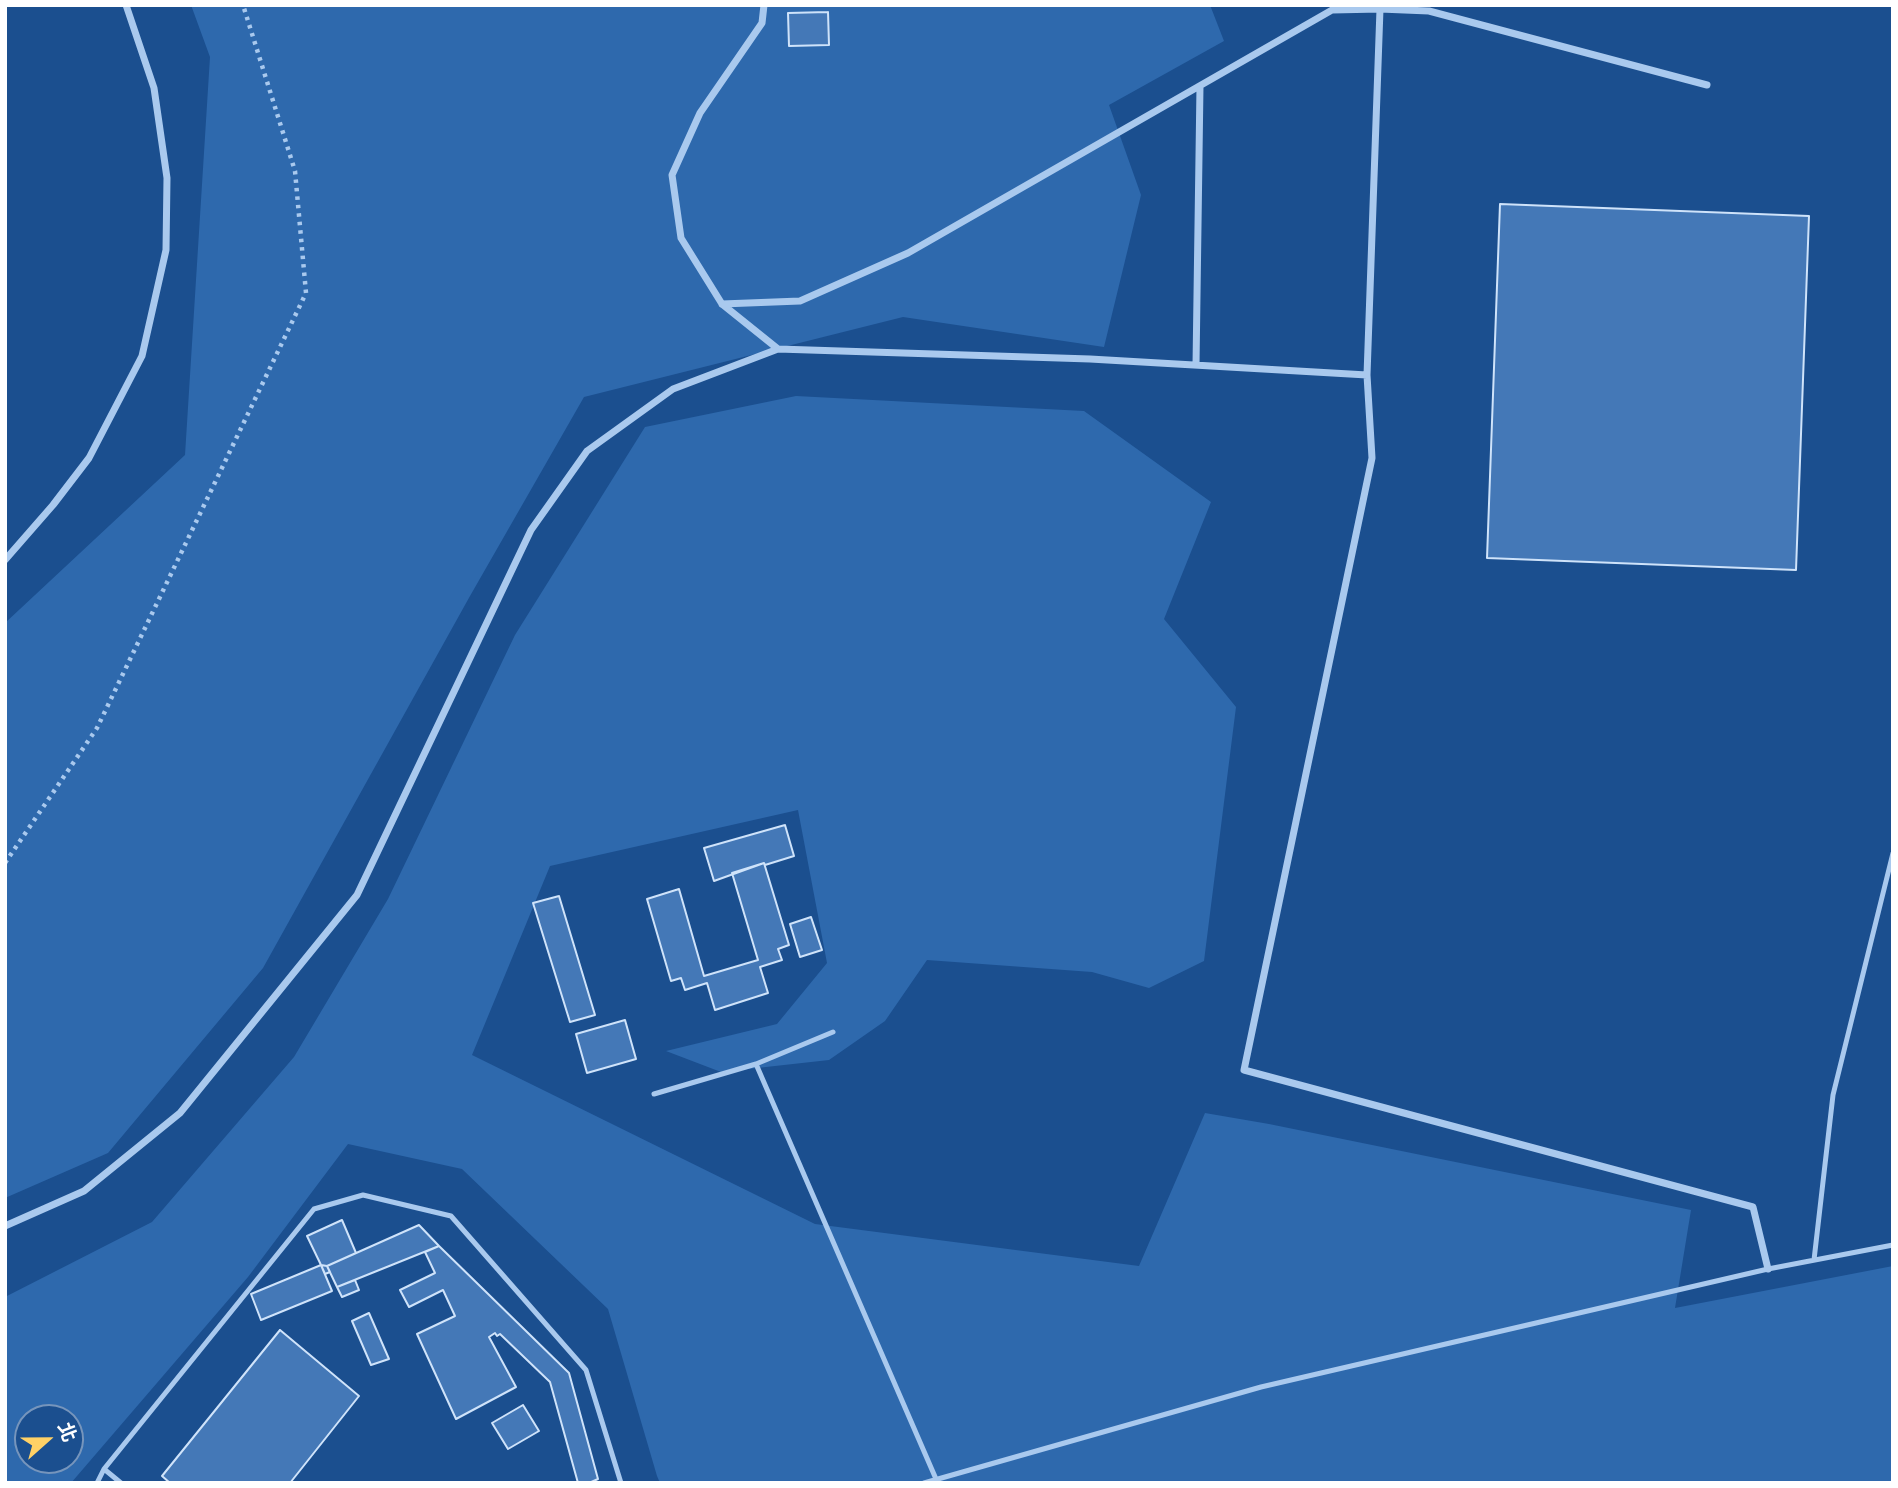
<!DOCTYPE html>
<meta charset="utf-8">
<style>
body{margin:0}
#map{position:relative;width:1898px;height:1488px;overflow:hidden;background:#1b4f8f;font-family:"DM Sans","Noto Sans TC",sans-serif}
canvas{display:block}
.frame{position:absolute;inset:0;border:7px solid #fff;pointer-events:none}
.north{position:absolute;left:14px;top:1404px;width:70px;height:70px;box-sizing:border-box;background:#1b4f8f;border:2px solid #7695bc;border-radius:50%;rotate:69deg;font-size:19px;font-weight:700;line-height:28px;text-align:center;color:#fff}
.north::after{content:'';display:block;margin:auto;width:24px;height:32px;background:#ffd166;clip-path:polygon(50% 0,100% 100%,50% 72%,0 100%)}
</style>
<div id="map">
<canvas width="1898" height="1488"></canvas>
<div class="frame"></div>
<div class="north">北</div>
</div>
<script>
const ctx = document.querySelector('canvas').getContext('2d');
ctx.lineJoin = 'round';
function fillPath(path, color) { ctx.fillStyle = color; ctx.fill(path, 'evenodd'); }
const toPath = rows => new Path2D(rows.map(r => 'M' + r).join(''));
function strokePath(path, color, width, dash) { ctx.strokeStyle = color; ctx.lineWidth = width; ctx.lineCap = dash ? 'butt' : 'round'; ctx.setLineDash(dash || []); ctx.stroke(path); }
fillPath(toPath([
 [191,5,1210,5,1224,41,1109,105,1141,195,1104,347,903,317,584,397,470,596,263,968,108,1153,5,1198,5,623,185,455,210,57],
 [796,396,1084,411,1211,502,1164,619,1236,707,1204,961,1149,988,1092,972,927,960,885,1021,829,1060,721,1072,666,1051,777,1024,827,963,798,810,550,866,472,1055,815,1224,1139,1266,1205,1113,1269,1124,1691,1210,1675,1308,1893,1266,1893,1483,660,1483,657,1476,608,1309,462,1169,348,1144,248,1277,71,1483,5,1483,5,1297,152,1222,294,1057,388,899,515,635,645,427],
 [28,1418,70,1418,70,1460,28,1460]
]), '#2e69ad');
const building = toPath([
 [828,12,829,45,789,46,788,13,828,12],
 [1500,204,1809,216,1796,570,1487,558,1500,204],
 [785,825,794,856,765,865,764,863,714,881,704,848,785,825],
 [764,863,789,945,778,949,782,960,760,967,768,993,715,1010,707,983,685,990,681,978,671,981,647,899,679,889,704,976,758,960,732,873,764,863],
 [559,896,595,1015,570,1022,533,903,559,896],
 [811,917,822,950,800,957,790,924,811,917],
 [625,1020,636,1059,587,1073,576,1034,625,1020],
 [342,1220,356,1253,327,1266,321,1265,307,1236,342,1220],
 [419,1225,439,1246,337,1287,327,1266,419,1225],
 [439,1246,569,1373,598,1479,589,1483,578,1483,550,1382,500,1334,497,1336,495,1333,489,1337,516,1387,456,1419,417,1334,455,1316,443,1290,409,1307,400,1290,435,1273,425,1252,439,1246],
 [321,1265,327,1266,330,1272,325,1274,321,1265],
 [321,1265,332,1291,261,1320,251,1294,321,1265],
 [355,1280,359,1290,342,1297,337,1287,355,1280],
 [369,1313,389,1359,371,1365,352,1321,369,1313],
 [280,1330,359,1396,290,1483,170,1483,162,1476,280,1330],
 [523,1405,539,1431,508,1449,492,1423,523,1405]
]);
fillPath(building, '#4478b7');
strokePath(building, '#cfe3fa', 2);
strokePath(toPath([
 [5,863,97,728,306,293,295,171,243,5]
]), '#a9c9ee', 4.5, [3.5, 5]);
strokePath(toPath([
 [756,1064,936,1479],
 [654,1094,756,1064,833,1032],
 [1814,1260,1833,1095,1893,853],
 [104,1469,121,1483],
 [97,1483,104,1469,314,1209,363,1195,451,1216,586,1370,621,1483],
 [924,1483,1261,1387,1768,1269,1893,1245]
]), '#a9c9ee', 5);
strokePath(toPath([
 [764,5,762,23,700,113,672,175,681,238,722,304,778,349],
 [1380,9,1367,375,1372,458,1244,1070,1753,1207,1768,1269],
 [722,304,800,301,908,253,1332,10,1380,9,1429,11,1707,85],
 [1196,365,1200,86],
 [5,560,53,505,89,458,142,356,166,250,167,178,154,88,126,5],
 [5,1226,84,1191,180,1113,357,895,531,530,587,451,673,389,778,349,1090,359,1367,375]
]), '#a9c9ee', 7);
</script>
